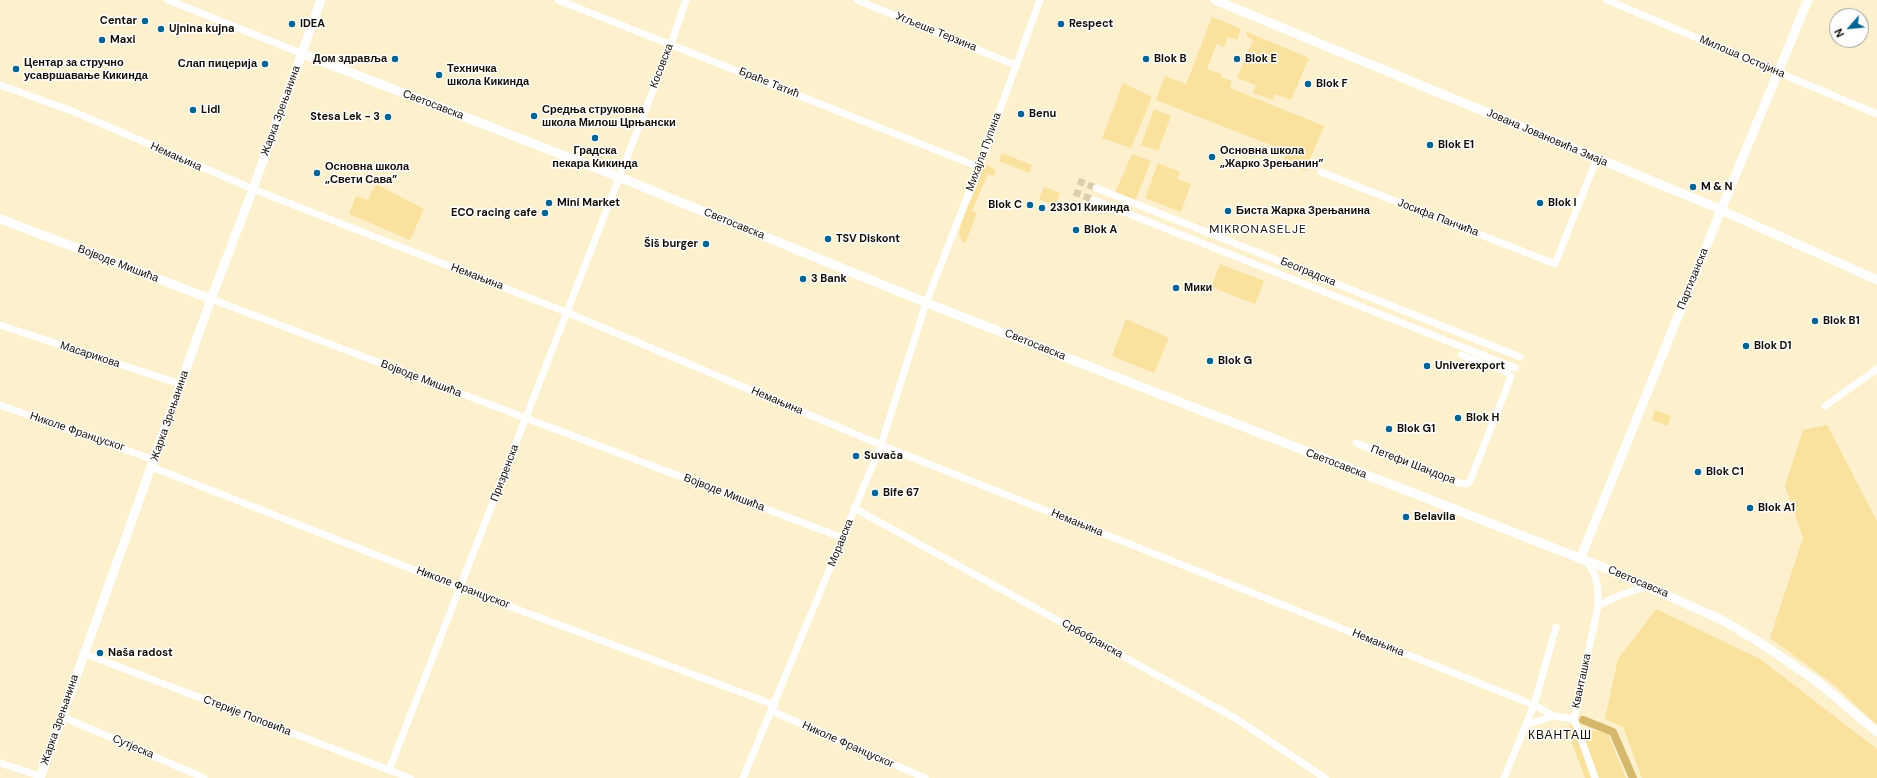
<!DOCTYPE html>
<meta charset="utf-8">
<style>
body{margin:0}
#map{position:relative;width:1877px;height:778px;overflow:hidden;background:#fdf0cd;font-family:"DM Sans",sans-serif}
canvas{display:block}
.north{position:absolute;left:1829px;top:8px;width:40px;height:40px;box-sizing:border-box;background:#fff;border:1px solid #a09f9a;border-radius:50%;rotate:243deg;font-size:11px;font-weight:700;line-height:16px;text-align:center;color:#120e03}
.north::after{content:'';display:block;margin:auto;width:14px;height:18px;background:#006392;clip-path:polygon(50% 0,100% 100%,50% 72%,0 100%)}
</style>
<div id="map">
<canvas width="1877" height="778"></canvas>
<div class="north">N</div>
</div>
<script>
const ctx = document.querySelector('canvas').getContext('2d');
ctx.lineJoin = 'round';
function fillPath(path, color) { ctx.fillStyle = color; ctx.fill(path, 'evenodd'); }
const toPath = rows => new Path2D(rows.map(r => 'M' + r).join(''));
function strokePath(path, color, width, dash) { ctx.strokeStyle = color; ctx.lineWidth = width; ctx.lineCap = dash ? 'butt' : 'round'; ctx.setLineDash(dash || []); ctx.stroke(path); }
function label(font, color, halo, rows, align = 'center') {
  ctx.font = font + ' "DM Sans",sans-serif'; ctx.lineWidth = 3; ctx.setLineDash([]); ctx.textBaseline = 'middle'; ctx.strokeStyle = halo; ctx.fillStyle = color; for (const [text, x, y, turn = 0] of rows) {
    ctx.save(); ctx.translate(x, y); ctx.rotate((+turn || 0) * Math.PI / 180); ctx.textAlign = isNaN(turn) ? turn : align; if (halo) ctx.strokeText(text, 0, 0); ctx.fillText(text, 0, 0); ctx.restore();
  }
}
fillPath(toPath([
 [1212,17,1241,29,1237,40,1228,37,1224,47,1217,44,1207,69,1221,74,1221,77,1232,81,1230,88,1324,126,1305,171,1282,162,1286,151,1156,100,1165,76,1186,84],
 [1247,32,1309,58,1291,100,1275,94,1272,100,1253,93,1256,85,1237,78,1253,40,1246,36],
 [1123,83,1152,97,1131,148,1102,138],
 [1154,109,1171,116,1158,151,1141,145],
 [1002,153,1032,165,1029,173,999,161],
 [1132,154,1151,161,1134,203,1114,195],
 [1158,163,1180,172,1177,179,1191,184,1181,212,1145,198],
 [985,164,996,170,993,176,988,174,972,211,977,213,966,241,963,243,959,235,961,224],
 [376,184,424,209,410,240,349,214,356,196,368,200],
 [1044,187,1060,193,1055,206,1039,199],
 [1220,264,1264,281,1255,304,1211,287],
 [1126,319,1169,338,1154,373,1112,356],
 [1655,410,1671,416,1668,426,1652,420],
 [1827,425,1877,521,1877,725,1833,684,1770,638,1803,538,1785,486,1803,430],
 [1656,609,1760,659,1877,749,1877,778,1642,778,1623,727,1605,719,1618,659],
 [1570,725,1608,734,1626,778,1585,778,1569,735]
]), '#fae19e');
strokePath(toPath([
 [1583,720,1613,732,1633,778]
]), '#d5b86b', 8);
strokePath(toPath([
 [1078,181,1096,188],
 [1074,192,1094,200]
]), '#daceaf', 7, [7, 3.5]);
strokePath(toPath([
 [168,0,303,54],
 [558,0,979,167],
 [857,0,1015,65],
 [1607,0,1877,114],
 [0,85,72,111,253,189,566,312,881,445,1534,705,1554,716,1574,719],
 [1321,172,1555,264,1597,158],
 [1096,188,1520,357],
 [1094,200,1515,368],
 [211,299,843,538],
 [0,325,180,384],
 [0,405,154,460],
 [1825,406,1877,369],
 [1356,443,1459,483,1467,484,1470,481,1511,377,1508,373,1503,370,1461,355],
 [152,467,460,588,775,705],
 [854,508,1235,718,1325,778],
 [1587,561,1595,575,1598,590,1598,606,1574,719,1595,778],
 [1598,606,1618,596,1647,586],
 [83,653,410,778],
 [772,711,925,778],
 [61,716,204,778],
 [1526,725,1554,716],
 [0,763,40,776],
 [389,770,671,44,686,0],
 [743,778,881,445,926,303,979,167,1040,0],
 [1504,778,1534,705,1556,627]
]), '#fff', 7);
strokePath(toPath([
 [1215,0,1710,205,1877,280],
 [303,54,619,177,937,307,1610,570,1722,620,1759,642,1818,682,1877,732],
 [0,219,211,299],
 [1580,559,1721,210,1808,0],
 [40,778,211,299,253,189,321,0]
]), '#fff', 9);
for (const [x, y, r, color] of [
 [145,21,4,"#006392"],
 [292,24,4,"#006392"],
 [1061,24,4,"#006392"],
 [161,29,4,"#006392"],
 [102,40,4,"#006392"],
 [395,59,4,"#006392"],
 [1146,59,4,"#006392"],
 [1237,59,4,"#006392"],
 [265,64,4,"#006392"],
 [16,69,4,"#006392"],
 [439,75,4,"#006392"],
 [1308,84,4,"#006392"],
 [193,110,4,"#006392"],
 [1021,114,4,"#006392"],
 [534,116,4,"#006392"],
 [388,117,4,"#006392"],
 [595,138,4,"#006392"],
 [1430,145,4,"#006392"],
 [1212,157,4,"#006392"],
 [317,173,4,"#006392"],
 [1693,187,4,"#006392"],
 [549,203,4,"#006392"],
 [1540,203,4,"#006392"],
 [1030,205,4,"#006392"],
 [1042,208,4,"#006392"],
 [1228,211,4,"#006392"],
 [545,213,4,"#006392"],
 [1076,230,4,"#006392"],
 [828,239,4,"#006392"],
 [706,244,4,"#006392"],
 [803,279,4,"#006392"],
 [1176,288,4,"#006392"],
 [1815,321,4,"#006392"],
 [1746,346,4,"#006392"],
 [1210,361,4,"#006392"],
 [1427,366,4,"#006392"],
 [1458,418,4,"#006392"],
 [1389,429,4,"#006392"],
 [856,456,4,"#006392"],
 [1698,472,4,"#006392"],
 [875,493,4,"#006392"],
 [1750,508,4,"#006392"],
 [1406,517,4,"#006392"],
 [100,653,4,"#006392"]
]) { const dot = new Path2D(); dot.arc(x, y, r, 0, 2 * Math.PI); ctx.fillStyle = color; ctx.fill(dot); strokePath(dot, '#fff', 1.5); }
label('bold 11px', '#120e03', '#fff', [
 ["Centar",137,21,"right"],
 ["IDEA",300,24],
 ["Respect",1069,24],
 ["Ujnina kujna",169,29],
 ["Maxi",110,40],
 ["Дом здравља",387,59,"right"],
 ["Blok B",1154,59],
 ["Blok E",1245,59],
 ["Центар за стручно",24,63],
 ["усавршавање Кикинда",24,76],
 ["Слап пицерија",257,64,"right"],
 ["Техничка",447,69],
 ["школа Кикинда",447,82],
 ["Blok F",1316,84],
 ["Lidl",201,110],
 ["Средња струковна",542,110],
 ["школа Милош Црњански",542,123],
 ["Benu",1029,114],
 ["Stesa Lek - 3",380,117,"right"],
 ["Blok E1",1438,145],
 ["Градска",595,151,"center"],
 ["пекара Кикинда",595,164,"center"],
 ["Основна школа",1220,151],
 ["„Жарко Зрењанин”",1220,164],
 ["Основна школа",325,167],
 ["„Свети Сава”",325,180],
 ["M & N",1701,187],
 ["Mini Market",557,203],
 ["Blok I",1548,203],
 ["Blok C",1022,205,"right"],
 ["23301 Кикинда",1050,208],
 ["Биста Жарка Зрењанина",1236,211],
 ["ECO racing cafe",537,213,"right"],
 ["Blok A",1084,230],
 ["TSV Diskont",836,239],
 ["Šiš burger",698,244,"right"],
 ["3 Bank",811,279],
 ["Мики",1184,288],
 ["Blok B1",1823,321],
 ["Blok D1",1754,346],
 ["Blok G",1218,361],
 ["Univerexport",1435,366],
 ["Blok H",1466,418],
 ["Blok G1",1397,429],
 ["Suvača",864,456],
 ["Blok C1",1706,472],
 ["Bife 67",883,493],
 ["Blok A1",1758,508],
 ["Belavila",1414,517],
 ["Naša radost",108,653]
], 'left');
label('11px', '#120e03', '#fff', [
 ["Угљеше Терзина",936,32,22],
 ["Милоша Остојина",1742,57,23],
 ["Косовска",662,66,-69],
 ["Браће Татић",769,83,22],
 ["Светосавска",433,105,21],
 ["Жарка Зрењанина",281,111,-70],
 ["Јована Јовановића Змаја",1547,138,23],
 ["Михајла Пупина",984,152,-70],
 ["Немањина",176,157,24],
 ["Јосифа Панчића",1438,218,21],
 ["Светосавска",734,224,22],
 ["Војводе Мишића",118,264,21],
 ["Београдска",1308,272,22],
 ["Немањина",477,277,21],
 ["Партизанска",1693,279,-68],
 ["Светосавска",1035,345,22],
 ["Масарикова",90,355,18],
 ["Војводе Мишића",421,379,21],
 ["Немањина",777,401,23],
 ["Жарка Зрењанина",170,416,-71],
 ["Николе Француског",77,432,19],
 ["Светосавска",1336,464,21],
 ["Петефи Шандора",1413,465,21],
 ["Призренска",505,473,-69],
 ["Војводе Мишића",724,493,21],
 ["Немањина",1077,523,22],
 ["Моравска",841,543,-68],
 ["Светосавска",1638,582,23],
 ["Николе Француског",463,588,21],
 ["Србобранска",1092,639,29],
 ["Немањина",1378,643,22],
 ["Кванташка",1582,681,-78],
 ["Стерије Поповића",247,716,21],
 ["Жарка Зрењанина",60,720,-71],
 ["Николе Француског",848,745,24],
 ["Сутјеска",133,747,23]
]);
ctx.letterSpacing = '1px';
label('12px', '#120e03', '#fff', [
 ["MIKRONASELJE",1258,230],
 ["КВАНТАШ",1560,736]
]);
ctx.letterSpacing = '0px';
</script>
